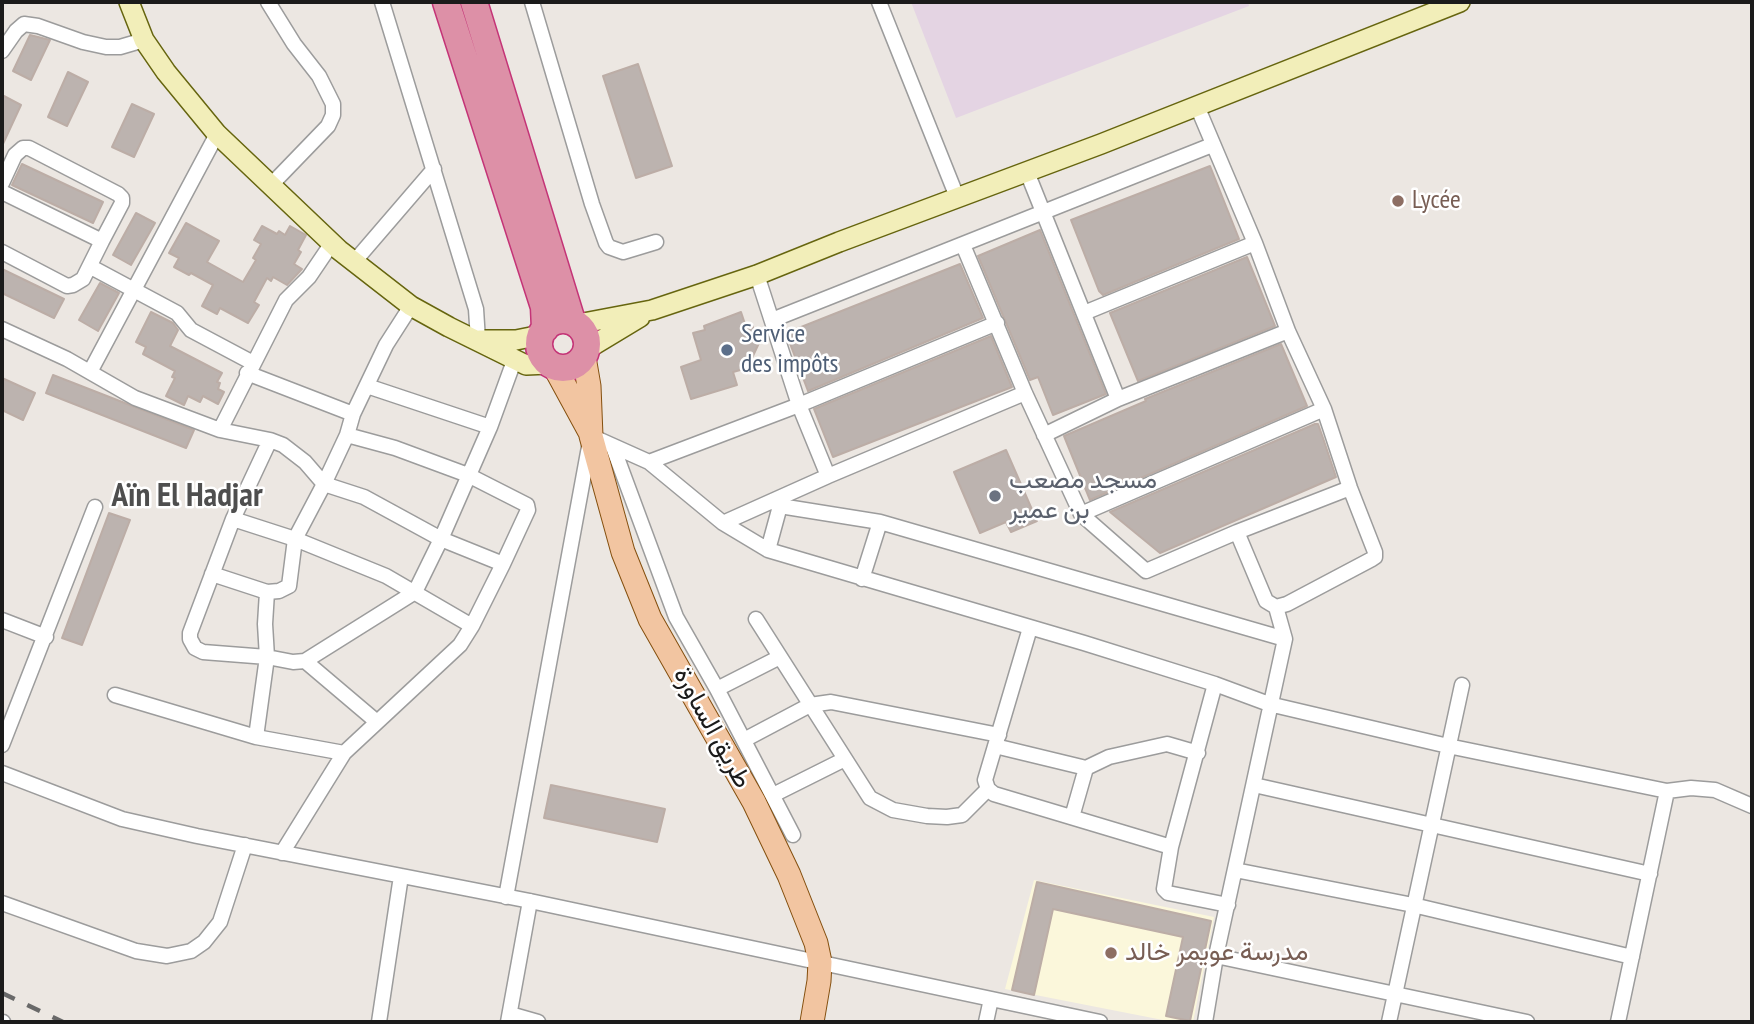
<!DOCTYPE html>
<meta charset="utf-8">
<style>
body{margin:0}
#map{position:relative;width:1754px;height:1024px;overflow:hidden;background:#ece7e2;font-family:"PT Sans Narrow",sans-serif}
canvas{display:block}
.frame{position:absolute;inset:0;border:4px solid #1b1b1b;pointer-events:none}
</style>
<div id="map">
<canvas width="1754" height="1024"></canvas>
<div class="frame"></div>
</div>
<script>
const ctx = document.querySelector('canvas').getContext('2d');
ctx.lineJoin = 'round';
function fillPath(path, color) { ctx.fillStyle = color; ctx.fill(path, 'evenodd'); }
const toPath = rows => new Path2D(rows.map(r => 'M' + r).join(''));
function strokePath(path, color, width, dash) { ctx.strokeStyle = color; ctx.lineWidth = width; ctx.lineCap = dash ? 'butt' : 'round'; ctx.setLineDash(dash || []); ctx.stroke(path); }
function label(font, color, halo, rows, align = 'center') {
  ctx.font = font + ' "PT Sans Narrow",Vazirmatn,sans-serif'; ctx.lineWidth = 5; ctx.setLineDash([]); ctx.textBaseline = 'middle'; ctx.strokeStyle = halo; ctx.fillStyle = color; for (const [text, x, y, turn = 0] of rows) {
    ctx.save(); ctx.translate(x, y); ctx.rotate((+turn || 0) * Math.PI / 180); ctx.textAlign = isNaN(turn) ? turn : align; if (halo) ctx.strokeText(text, 0, 0); ctx.fillText(text, 0, 0); ctx.restore();
  }
}
fillPath(toPath([
 [911,2,1248,2,1249,6,956,118]
]), '#e4d4e3');
fillPath(toPath([
 [1034,880,1214,917,1193,1022,1173,1022,1005,989]
]), '#fbf7db');
const building = toPath([
 [30,35,50,40,31,80,13,71,30,35],
 [638,64,672,166,636,178,603,76,638,64],
 [68,72,88,82,67,126,48,117,68,72],
 [2,95,21,105,2,146,2,95],
 [132,104,154,114,134,157,112,147,132,104],
 [22,164,103,202,93,223,12,185,22,164],
 [1210,166,1239,239,1103,295,1099,291,1071,220,1210,166],
 [136,213,155,223,131,265,113,255,136,213],
 [186,223,219,241,207,262,243,282,256,260,253,258,261,244,254,240,262,226,277,234,279,231,285,235,290,226,306,235,298,250,301,252,294,264,302,269,287,285,273,277,271,281,267,278,254,302,259,305,248,323,220,308,217,314,202,306,213,285,191,273,189,275,174,267,179,258,169,253,186,223],
 [1040,230,1106,394,1053,415,1038,377,1030,380,978,256,1040,230],
 [1247,257,1275,326,1138,381,1110,313,1247,257],
 [960,264,983,318,808,391,786,333,960,264],
 [2,269,64,299,54,318,2,293,2,269],
 [100,283,119,293,98,331,79,320,100,283],
 [151,312,173,323,178,330,170,346,222,373,217,382,220,383,218,389,224,392,218,404,203,396,200,402,188,396,184,405,166,396,175,378,172,377,175,371,143,354,146,347,136,342,151,312],
 [741,312,746,327,752,325,759,343,752,358,742,361,744,369,733,372,737,385,691,399,681,367,701,360,693,333,705,330,704,326,741,312],
 [991,336,1012,387,833,457,814,409,991,336],
 [1281,344,1307,406,1090,500,1064,436,1146,401,1145,399,1281,344],
 [53,375,194,430,186,448,46,393,53,375],
 [2,378,35,393,23,420,2,410,2,378],
 [1315,424,1318,424,1323,438,1336,477,1160,553,1110,512,1315,424],
 [1006,450,1037,521,1011,532,1006,522,980,533,954,472,1006,450],
 [109,513,130,520,82,645,62,638,109,513],
 [551,785,665,809,657,842,544,818,551,785],
 [1037,882,1211,921,1190,1021,1166,1016,1183,937,1053,909,1034,995,1012,990,1037,882]
]);
fillPath(building, '#bcb3af');
strokePath(building, '#bcada6', 2);
const street = toPath([
 [268,2,294,44,319,76,333,104,333,115,328,126,271,185],
 [382,2,476,309,478,340],
 [532,2,592,204,606,243,609,247,623,252,656,242],
 [879,2,957,197],
 [2,51,16,31,24,24,38,26,83,42,106,47,120,47,144,40],
 [1027,172,1118,399],
 [2,183,15,155,23,148,29,148,118,194,122,198,122,203,102,241],
 [2,192,102,241,83,279,73,285,67,286,2,252],
 [963,245,1025,393,1081,514,1146,571,1237,532,1266,601,1276,607,1287,604,1372,559,1375,557,1375,552,1350,488,1324,409,1288,331,1255,243,1197,106],
 [354,262,434,169],
 [91,267,177,313,191,330,253,363],
 [757,275,799,405,828,476],
 [1084,313,1255,243],
 [772,320,1212,145],
 [2,329,67,359,135,398,220,430,270,440,283,445,305,462,324,484,364,497,441,539,503,564],
 [90,372,217,134],
 [247,373,353,414],
 [367,386,490,427],
 [220,430,286,300,309,277,332,243],
 [1044,435,1118,399,1288,331],
 [270,440,233,519,190,633,190,639,195,648,203,652,267,657,293,662,305,661,415,592,441,539,490,427,514,361],
 [613,447,676,617,717,689,793,835],
 [649,462,799,405,997,323],
 [772,501,780,506,880,522,1285,639],
 [1081,514,1324,409],
 [233,519,295,539,386,576,472,626],
 [723,523,828,476,1025,393],
 [1237,532,1350,488],
 [768,550,780,506],
 [212,574,267,592,279,591,289,586,295,539,324,484,347,435,353,414,386,345,411,306],
 [862,579,880,522],
 [756,619,870,798,893,810,927,816,947,817,962,815,988,789],
 [2,620,46,637],
 [1030,628,985,780,988,789,994,794,1171,847,1215,684],
 [305,661,377,722],
 [717,689,780,657],
 [115,695,256,737,344,753,460,645,472,626,503,564,528,510,527,505,468,475,395,448,347,435],
 [256,737,267,657,265,624,267,592],
 [744,740,810,705,831,702,999,735],
 [2,745,95,507],
 [995,746,1086,768,1109,757,1167,744,1198,753],
 [2,773,122,819,197,836,530,901,1100,1022],
 [1254,785,1650,874],
 [773,795,845,759],
 [1072,817,1086,768],
 [1171,847,1164,889,1168,893,1228,905],
 [282,853,344,753],
 [1235,870,1413,905,1632,957],
 [506,897,591,436,649,462,723,523,768,550,1084,643,1215,684,1269,704,1448,746,1667,791,1691,788,1715,790,1752,806],
 [2,903,136,951,167,956,191,951,204,942,220,922,245,845],
 [1216,956,1527,1022],
 [510,1014,538,1022],
 [2,1022,3,1022],
 [379,1022,401,876],
 [508,1022,530,901],
 [986,1022,991,999],
 [1205,1022,1216,956,1285,639,1276,607],
 [1389,1022,1462,685],
 [1618,1022,1667,791]
]);
const secondary = toPath([
 [129,2,144,40,166,72,217,134,339,250,411,306,449,327,526,365,549,364],
 [578,324,652,310,757,275,839,242,1101,144,1460,2],
 [479,340,516,340,541,335],
 [587,349,640,317]
]);
const primary = toPath([
 [584,357,589,386,591,436,623,552,650,619,754,802,789,875,816,943,820,962,819,981,812,1022],
 [554,366,591,434]
]);
const highway = toPath([
 [446,2,544,307,545,329],
 [474,2,572,321],
 '539 344a24 24 0 1 1 48 0a24 24 0 1 1-48 0Z'
]);
strokePath(street, '#9c9c9c', 17);
strokePath(secondary, '#66650f', 22);
strokePath(primary, '#844f0e', 25);
strokePath(highway, '#c43477', 29);
strokePath(street, '#fff', 14);
strokePath(secondary, '#f2eeb9', 19);
strokePath(primary, '#f2c5a1', 23);
strokePath(highway, '#dd90a7', 26);
strokePath(toPath([
 [2,993,63,1022]
]), '#696969', 4.5, [14, 14]);
for (const [x, y, r, color] of [
 [1398,201,7,"#8d6e63"],
 [727,350,7,"#5c6f8a"],
 [995,496,7,"#6b7280"],
 [1111,953,7,"#8d6e63"]
]) { const dot = new Path2D(); dot.arc(x, y, r, 0, 2 * Math.PI); ctx.fillStyle = color; ctx.fill(dot); strokePath(dot, '#fff', 2.5); }
label('26px', '#785e54', '#fff', [
 ["Lycée",1412,201],
 ["مدرسة عويمر خالد",1125,953]
], 'left');
label('26px', '#4e5e75', '#fff', [
 ["Service",741,335],
 ["des impôts",741,365]
], 'left');
label('26px', '#5b616d', '#fff', [
 ["مسجد مصعب",1009,481],
 ["بن عمير",1009,511]
], 'left');
label('26px', '#1b1b1b', '#fff', [
 ["طريق الساورة",712,728,61]
]);
label('bold 33px', '#4e4e4e', '#fff', [
 ["Aïn El Hadjar",187,497]
]);
</script>
